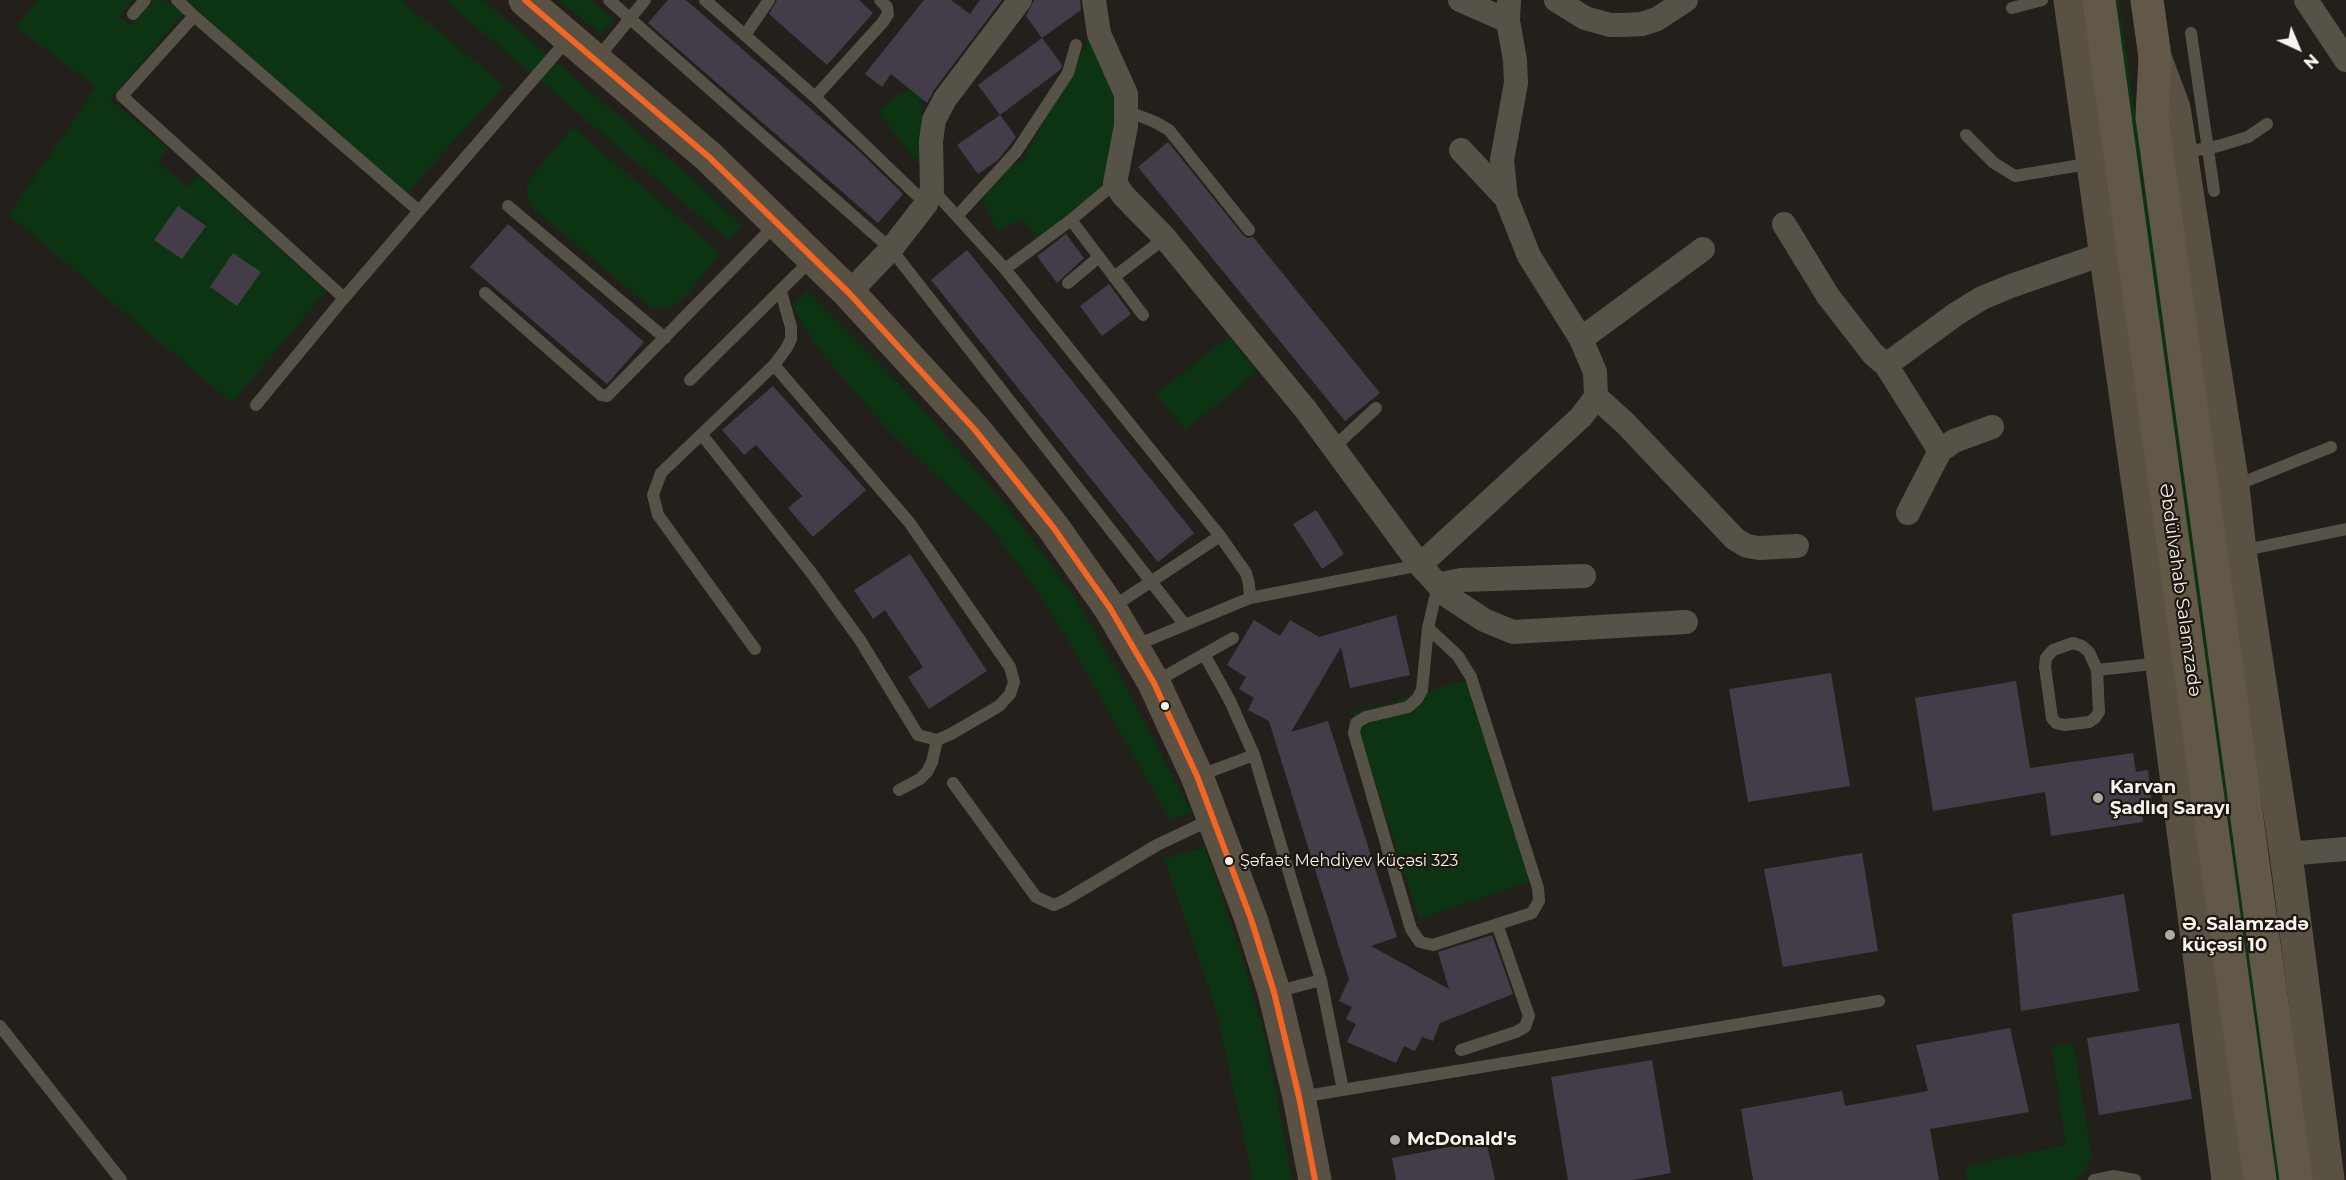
<!DOCTYPE html>
<meta charset="utf-8">
<style>
body{margin:0}
#map{position:relative;width:2346px;height:1180px;overflow:hidden;background:#23201c;font-family:Montserrat,sans-serif}
canvas{display:block}
.north{position:absolute;left:2268px;top:18px;width:60px;height:60px;-webkit-text-stroke:4px #1d1710;paint-order:stroke;rotate:136deg;font-size:16px;font-weight:700;line-height:24px;text-align:center;color:#f7f3ee}
.north::after{content:'';display:block;margin:auto;width:21px;height:27px;background:#f7f3ee;clip-path:polygon(50% 0,100% 100%,50% 72%,0 100%)}
</style>
<div id="map">
<canvas width="2346" height="1180"></canvas>
<div class="north">N</div>
</div>
<script>
const ctx = document.querySelector('canvas').getContext('2d');
ctx.lineJoin = 'round';
function fillPath(path, color) { ctx.fillStyle = color; ctx.fill(path, 'evenodd'); }
const toPath = rows => new Path2D(rows.map(r => 'M' + r).join(''));
function strokePath(path, color, width, dash) { ctx.strokeStyle = color; ctx.lineWidth = width; ctx.lineCap = dash ? 'butt' : 'round'; ctx.setLineDash(dash || []); ctx.stroke(path); }
function label(font, color, halo, rows, align = 'center') {
  ctx.font = font + ' Montserrat,sans-serif'; ctx.lineWidth = 4.5; ctx.setLineDash([]); ctx.textBaseline = 'middle'; ctx.strokeStyle = halo; ctx.fillStyle = color; for (const [text, x, y, turn = 0] of rows) {
    ctx.save(); ctx.translate(x, y); ctx.rotate((+turn || 0) * Math.PI / 180); ctx.textAlign = isNaN(turn) ? turn : align; if (halo) ctx.strokeText(text, 0, 0); ctx.fillText(text, 0, 0); ctx.restore();
  }
}
fillPath(toPath([
 [38,0,133,0,119,17,131,25,154,0,163,0,184,13,110,99,168,148,158,162,187,187,198,175,326,291,232,403,9,215,96,87,16,27],
 [185,0,401,0,504,86,406,194],
 [445,0,483,0,694,180,742,226,728,240],
 [559,0,590,0,614,19,601,34],
 [2113,0,2119,0,2283,1180,2275,1180],
 [1095,28,1131,101,1108,196,1039,242,1023,219,997,231,978,189,1023,160],
 [909,88,921,98,923,169,877,111],
 [572,127,720,253,687,295,674,306,661,309,648,306,531,206,526,194,528,181],
 [808,291,909,394,1007,506,1072,593,1117,670,1192,813,1170,820,1068,640,1032,583,991,528,885,427,820,351,792,307],
 [1229,337,1257,372,1185,430,1156,394],
 [1467,680,1532,881,1419,919,1353,713],
 [1205,847,1240,950,1267,1045,1292,1180,1253,1180,1216,1008,1164,859],
 [2073,1042,2092,1158,2084,1172,2075,1180,1967,1180,1965,1166,2066,1145,2052,1047]
]), '#0c3413');
fillPath(toPath([
 [668,0,686,0,858,150,903,194,878,223,648,23],
 [777,0,859,0,873,13,827,65,769,14],
 [924,0,951,0,970,14,980,0,1002,0,934,90,927,103,891,74,882,87,865,74],
 [1034,0,1080,0,1081,10,1042,38,1026,16],
 [1042,38,1062,65,1060,70,1000,115,978,85],
 [1000,115,1016,137,998,160,978,174,957,145],
 [1168,142,1243,235,1247,238,1253,237,1380,393,1345,421,1138,167],
 [178,206,206,226,182,259,154,240],
 [508,224,644,342,607,384,470,267],
 [1066,234,1084,258,1057,283,1037,256],
 [967,250,1194,533,1158,562,931,280],
 [233,253,261,272,237,306,210,287],
 [1109,284,1131,314,1102,336,1080,306],
 [773,386,866,490,813,537,788,508,802,496,756,445,744,455,722,430],
 [1316,510,1344,554,1322,569,1293,524],
 [910,554,987,671,929,709,908,677,923,667,885,610,873,619,854,590],
 [1396,615,1410,675,1350,688,1341,647,1291,732,1328,721,1397,937,1371,946,1449,989,1438,952,1492,935,1513,994,1440,1023,1433,1041,1422,1037,1415,1051,1404,1046,1396,1063,1347,1042,1356,1024,1346,1019,1352,1007,1339,1001,1349,979,1269,721,1248,710,1254,698,1239,689,1246,677,1227,665,1254,620,1280,636,1290,620,1319,637],
 [1831,673,1850,786,1748,802,1729,689],
 [2016,681,2030,768,2133,753,2136,772,2148,770,2152,804,2141,806,2143,822,2051,836,2045,792,1933,811,1915,698],
 [1862,853,1878,951,1783,967,1764,869],
 [2124,894,2139,991,2021,1011,2012,914],
 [2179,1023,2192,1099,2099,1115,2087,1038],
 [2010,1028,2029,1112,1930,1129,1939,1180,1753,1180,1741,1109,1842,1091,1845,1106,1928,1091,1916,1045],
 [1652,1060,1671,1173,1632,1180,1568,1180,1551,1077],
 [1486,1140,1495,1180,1396,1180,1392,1158]
]), '#443d49');
strokePath(toPath([
 [177,0,194,16],
 [609,0,891,249,1185,625],
 [705,0,815,97,926,204],
 [2012,8,2042,0],
 [133,14,145,0],
 [2191,33,2214,191],
 [745,35,769,0],
 [597,59,645,0],
 [815,97,883,22,888,14,887,7,880,0],
 [1127,111,1155,122,1169,130,1249,230],
 [1966,135,1994,163,2015,176,2093,163],
 [2181,153,2218,146,2248,137,2267,124],
 [932,189,1005,269,1220,536,1246,573,1249,584,1250,598],
 [508,206,665,338],
 [419,211,344,298,122,96,194,16,419,211,569,38],
 [958,215,1016,152,1068,73,1076,45],
 [1071,220,1143,315],
 [1005,269,1071,220,1115,183],
 [1114,277,1165,238],
 [1068,283,1099,257],
 [485,293,601,395,607,396,777,223],
 [690,380,813,258],
 [256,405,344,298],
 [702,435,810,571,860,640,918,735,937,740,951,734,999,706,1010,694,1014,682,1010,667,909,522,774,365],
 [1334,447,1376,408],
 [2234,486,2331,447],
 [2241,551,2346,529],
 [1111,608,1220,536],
 [1428,628,1458,656,1471,677,1538,888,1539,901,1532,913,1433,945,1420,942,1411,929,1354,733,1356,723,1366,717,1408,707,1417,699,1422,690,1428,628,1438,585],
 [1134,646,1250,598,1420,565],
 [755,649,658,515,653,495,661,473,774,365,786,349,791,339,791,327,781,292],
 [1204,654,1230,701,1254,755,1321,980,1343,1090],
 [2097,670,2089,652,2082,646,2073,643,2053,650,2046,658,2045,667,2052,718,2056,723,2064,725,2089,722,2095,718,2099,712,2097,670,2161,663],
 [1155,682,1233,638],
 [1198,776,1254,755],
 [953,783,1036,897,1054,905,1065,900,1157,845,1212,819],
 [899,790,920,779,927,772,932,762,937,740],
 [1275,992,1321,980],
 [0,1026,121,1180],
 [1461,1050,1516,1032,1525,1027,1529,1016,1497,924],
 [1300,1097,1879,1001],
 [2094,1180,2113,1176,2135,1180]
]), '#575248', 12);
strokePath(toPath([
 [1094,0,1099,34,1126,94,1126,126,1115,183,1123,195,1165,238,1306,410,1420,565,1449,597,1484,620,1513,632,1686,622],
 [1460,0,1508,21],
 [1509,0,1508,21,1515,60,1516,83,1502,160,1506,198,1529,256,1581,339,1595,372,1596,397,1625,423,1735,539,1747,546,1759,548,1797,546],
 [1556,0,1585,18,1610,25,1623,25,1642,24,1657,19,1686,0],
 [2306,0,2346,60],
 [1461,150,1506,198],
 [1784,224,1828,296,1873,354,1886,365],
 [849,293,891,249,926,204,932,189,931,141,934,120,945,99,1020,0],
 [1581,339,1703,249],
 [1992,427,1954,441,1940,451,1886,365,1956,314,1982,298,2011,286,2106,253],
 [1908,513,1940,451],
 [1420,565,1581,417,1596,397],
 [1438,585,1461,580,1584,576],
 [2286,854,2346,849]
]), '#575248', 24);
strokePath(toPath([
 [525,0,709,157,849,293,975,430,1012,475,1053,527,1110,608,1154,683,1197,776,1251,919,1274,992,1299,1097,1315,1180],
 [2070,0,2147,549,2228,1180],
 [2155,57,2174,108,2233,486,2240,551,2286,854,2328,1180]
]), '#595144', 33);
strokePath(toPath([
 [2099,0,2260,1180],
 [2147,0,2155,57,2152,117,2296,1180]
]), '#615848', 33);
strokePath(toPath([
 [525,0,709,157,849,293,975,430,1053,527,1110,608,1154,683,1197,776,1251,919,1274,992,1299,1097,1315,1180]
]), '#f26522', 6);
for (const [x, y, r, color] of [
 [1165,706,5,"#f7f3ee"],
 [2098,798,6,"#ada9a4"],
 [1229,861,5,"#f7f3ee"],
 [2170,935,6,"#ada9a4"],
 [1395,1140,6,"#ada9a4"]
]) { const dot = new Path2D(); dot.arc(x, y, r, 0, 2 * Math.PI); ctx.fillStyle = color; ctx.fill(dot); strokePath(dot, '#1d1710', 2); }
label('16px', '#f7f3ee', '#1d1710', [
 ["Şəfaət Mehdiyev küçəsi 323",1240,861]
], 'left');
label('18px', '#f7f3ee', '#1d1710', [
 ["Əbdülvahab Salamzadə",2180,590,82]
]);
label('bold 18px', '#f7f3ee', '#1d1710', [
 ["Karvan",2110,788],
 ["Şadlıq Sarayı",2110,809],
 ["Ə. Salamzadə",2182,925],
 ["küçəsi 10",2182,946],
 ["McDonald's",1407,1140]
], 'left');
</script>
